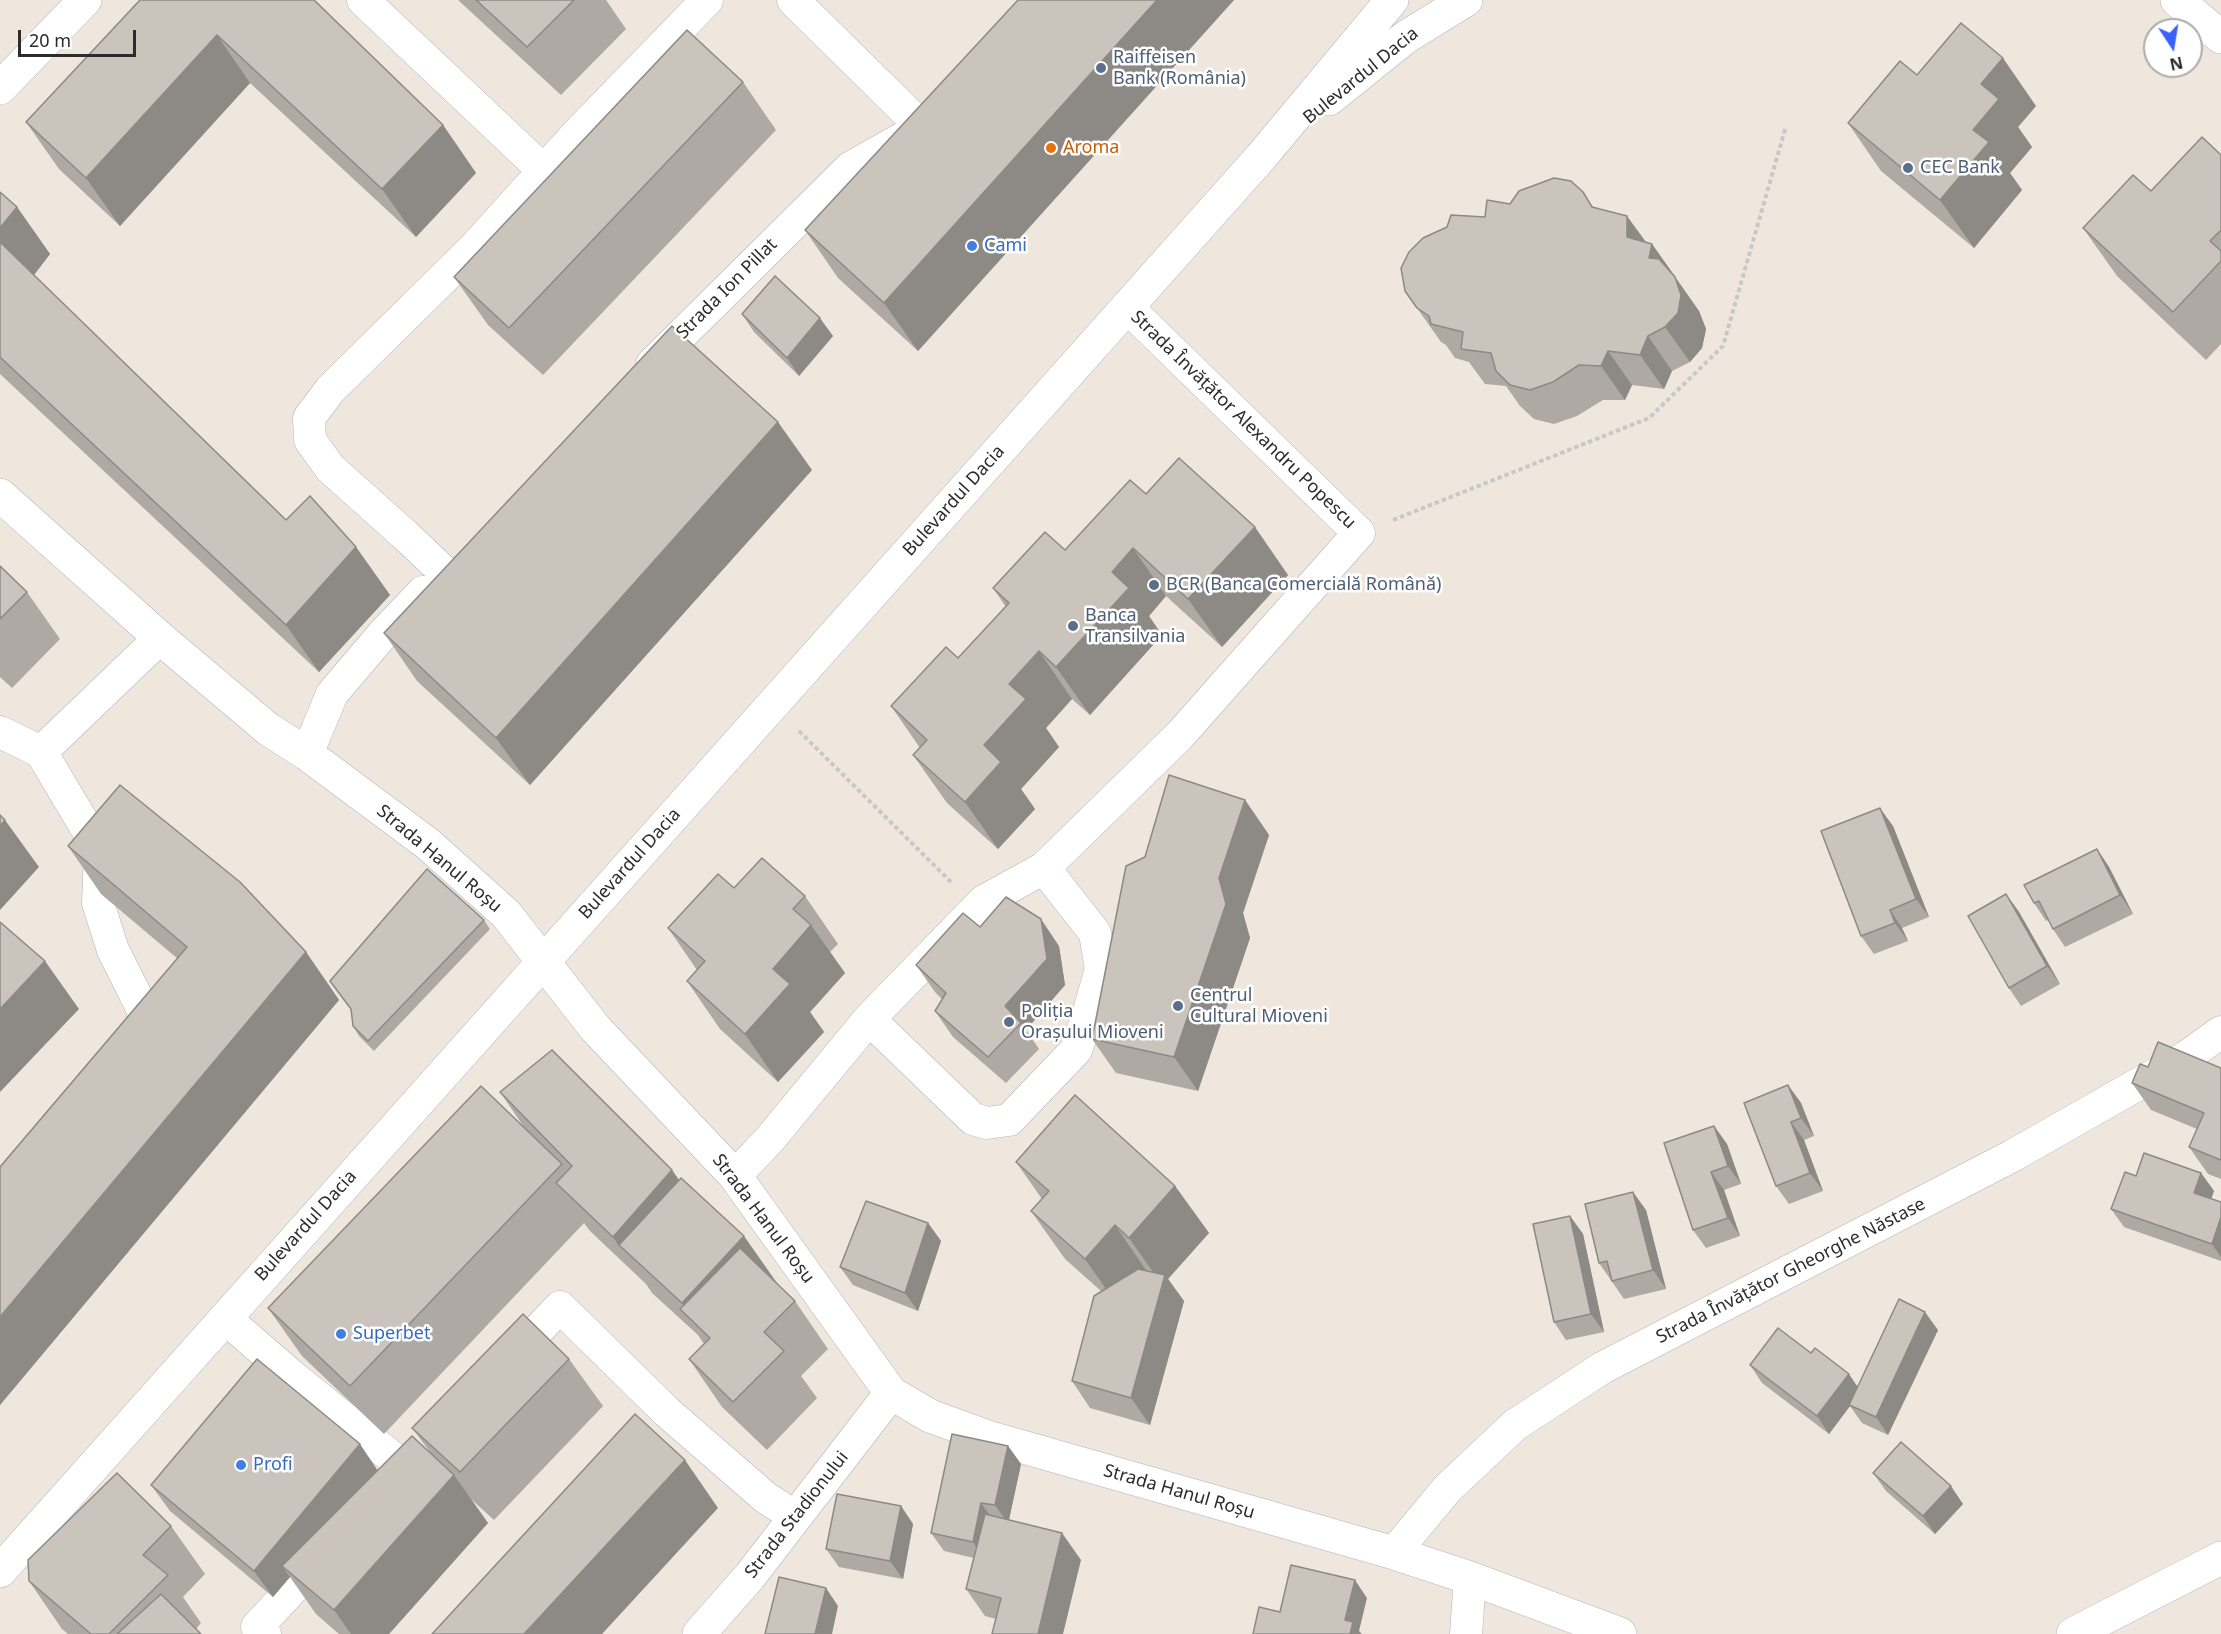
<!DOCTYPE html>
<meta charset="utf-8">
<style>
body{margin:0}
#map{position:relative;width:2221px;height:1634px;overflow:hidden;background:#efe7dd;font-family:"Noto Sans",sans-serif}
canvas{display:block}
.north{position:absolute;left:2143px;top:18px;width:60px;height:60px;box-sizing:border-box;background:#fff;border:2px solid #ababab;border-radius:50%;rotate:168deg;font-size:16px;font-weight:700;line-height:24px;text-align:center;color:#2c2c2c}
.north::after{content:'';display:block;margin:auto;width:21px;height:27px;background:#3a62ff;clip-path:polygon(50% 0,100% 100%,50% 72%,0 100%)}
.scale{position:absolute;left:18px;top:30px;width:118px;height:27px;box-sizing:border-box;border:3px solid #2c2c2c;border-top:0;padding-left:8px;font-size:18px;line-height:21px;white-space:nowrap;color:#2c2c2c;-webkit-text-stroke:4px #fff;paint-order:stroke}
</style>
<div id="map">
<canvas width="2221" height="1634"></canvas>
<div class="north">N</div>
<div class="scale">20 m</div>
</div>
<script>
const ctx = document.querySelector('canvas').getContext('2d');
ctx.lineJoin = 'round';
const toPath = rows => new Path2D(rows.map(r => 'M' + r).join(''));
function strokePath(path, color, width, dash) { ctx.strokeStyle = color; ctx.lineWidth = width; ctx.lineCap = dash ? 'butt' : 'round'; ctx.setLineDash(dash || []); ctx.stroke(path); }
function fillPath(path, color) { ctx.fillStyle = color; ctx.fill(path, 'evenodd'); }
function label(font, color, halo, rows, align = 'center') {
  ctx.font = font + ' "Noto Sans",sans-serif'; ctx.lineWidth = 5; ctx.setLineDash([]); ctx.textBaseline = 'middle'; ctx.strokeStyle = halo; ctx.fillStyle = color; for (const [text, x, y, turn = 0] of rows) {
    ctx.save(); ctx.translate(x, y); ctx.rotate((+turn || 0) * Math.PI / 180); ctx.textAlign = isNaN(turn) ? turn : align; if (halo) ctx.strokeText(text, 0, 0); ctx.fillText(text, 0, 0); ctx.restore();
  }
}
const minor = toPath([
 [363,0,544,171],
 [793,0,922,127],
 [652,364,850,168,914,132],
 [443,571,405,535,330,468,310,440,309,418,330,390,474,248,576,135,707,0],
 [0,732,41,752,100,851,98,903,113,950,144,1012,138,1045],
 [41,752,160,638],
 [307,754,332,694,383,634,423,592],
 [869,1019,973,1119,987,1123,1009,1120,1076,1050,1087,1018,1101,969,1095,933,1044,868],
 [735,1176,770,1139,869,1019,984,901,1044,868,1180,735,1359,533,1127,307],
 [225,1318,293,1377,404,1467],
 [508,1361,560,1307,667,1412,766,1498,796,1517],
 [1394,1553,1447,1489,1515,1425,1602,1368,2012,1156,2186,1057,2221,1032],
 [265,1634,257,1627,325,1554],
 [1466,1634,1470,1578]
]);
const tertiary = toPath([
 [0,88,85,0],
 [0,495,160,638,268,729,307,754,428,844,506,914,595,1028,735,1176,891,1393,930,1416,988,1437,1394,1553,1470,1578,1620,1634],
 [699,1634,750,1576,891,1393],
 [2073,1634,2221,1558]
]);
const secondary = toPath([
 [2177,0,2221,37],
 [1329,99,1406,37,1466,0],
 [0,1571,1261,157,1392,0]
]);
strokePath(minor, '#b1b4c1', 33);
strokePath(tertiary, '#b1b4c1', 34);
strokePath(secondary, '#b1b4c1', 34);
strokePath(toPath([
 [1393,520,1649,418,1723,346,1786,126],
 [799,731,951,882]
]), '#c8c8c8', 4, [4.5, 3]);
strokePath(minor, '#fff', 32);
strokePath(tertiary, '#fff', 33);
strokePath(secondary, '#fff', 33);
fillPath(toPath([
 [140,0,443,125,476,173,416,237,250,83,120,226,59,169,26,122],
 [458,0,606,0,626,29,561,95],
 [1018,0,1234,0,918,351,838,278,805,230],
 [1917,75,2036,106,2018,127,2032,147,2010,173,2022,190,1974,248,1881,171,1848,123],
 [743,82,776,130,543,375,488,325,454,277],
 [2221,155,2221,344,2206,360,2117,276,2083,228,2151,191],
 [0,192,17,207,50,254,34,275,286,520,356,547,390,595,319,672,0,374],
 [1583,192,1593,207,1646,242,1652,244,1699,311,1706,329,1702,348,1690,362,1672,371,1664,389,1632,385,1625,400,1603,400,1577,416,1554,424,1534,419,1520,406,1506,386,1485,384,1469,362,1455,358,1446,345,1441,342,1405,291,1485,217,1510,204],
 [742,314,833,336,799,376,754,332],
 [812,470,530,785,417,681,384,633],
 [1146,494,1288,575,1222,647,1166,596,1149,616,1162,635,1090,715,1072,699,1046,728,1059,747,1021,789,1035,809,998,849,947,803,913,755,920,748,891,706,958,658,1006,607,993,588,1065,550],
 [0,566,27,592,60,639,12,688,0,677],
 [1245,800,1269,835,1243,913,1250,938,1198,1091,1116,1073,1092,1039,1145,857],
 [1893,826,1929,917,1902,928,1908,941,1874,954,1861,936],
 [68,846,306,952,339,1000,0,1405,0,1167,178,959,101,894],
 [2097,849,2109,867,2133,914,2065,947,2053,929,2048,920,2046,921,2034,903],
 [734,888,805,896,838,944,830,952,845,973,810,1012,824,1032,778,1082,720,1029,687,981,697,970,668,928],
 [2006,894,2019,912,2060,984,2021,1006,2009,988],
 [484,920,490,929,374,1051,359,1036,353,1026],
 [980,927,1059,946,1065,985,1026,1030,1039,1049,1006,1083,953,1037,935,1011,942,999,935,992,916,965],
 [2148,1067,2221,1068,2221,1179,2208,1174,2189,1147,2197,1129,2151,1110,2132,1083],
 [1788,1085,1801,1103,1814,1136,1804,1140,1823,1191,1789,1204,1776,1186],
 [500,1092,672,1170,679,1180,777,1284,795,1301,828,1349,801,1376,817,1398,767,1450,722,1407,689,1359,704,1344,698,1335,652,1293,646,1284,590,1231,584,1223,384,1434,302,1356,268,1308,524,1127],
 [1714,1126,1727,1144,1741,1184,1724,1190,1740,1236,1706,1248,1693,1230],
 [1016,1162,1175,1186,1209,1233,1168,1279,1184,1301,1150,1425,1090,1408,1072,1381,1101,1291,1065,1259,1031,1211,1042,1199],
 [2201,1173,2214,1191,2211,1199,2221,1202,2221,1261,2124,1227,2111,1209,2136,1176],
 [1646,1210,1666,1289,1624,1299,1599,1263],
 [1570,1216,1583,1234,1604,1332,1566,1340,1554,1322],
 [928,1223,941,1241,918,1311,853,1285,840,1267],
 [1938,1330,1888,1435,1862,1423,1850,1406,1829,1434,1762,1383,1750,1365,1811,1353,1858,1386],
 [569,1359,603,1406,494,1520,471,1499,488,1523,389,1634,339,1634,316,1614,290,1577,273,1597,170,1511,151,1485,378,1470,430,1452,412,1428],
 [1008,1446,1021,1464,1009,1520,1081,1560,996,1619,985,1616,966,1589,974,1558,944,1551,931,1533],
 [1873,1473,1963,1504,1935,1534,1886,1491],
 [901,1506,913,1524,903,1579,839,1567,826,1549],
 [171,1526,205,1574,183,1597,201,1623,196,1629,201,1634,68,1634,62,1629,29,1581]
]), '#aea9a3');
fillPath(toPath([
 [1157,0,1234,0,918,351,884,303],
 [217,35,250,83,120,226,86,178],
 [2003,58,2036,106,2018,127,2032,147,2010,173,2022,190,1974,248,1940,200,1981,84],
 [443,125,476,173,416,237,382,189],
 [17,207,50,254,27,284,0,245,0,228],
 [1627,216,1651,249,1652,244,1676,278,1651,272,1627,237],
 [1675,277,1699,311,1706,329,1702,348,1690,362,1665,327],
 [820,318,833,336,799,376,787,358],
 [1648,336,1672,371,1664,389,1640,355],
 [1608,351,1632,385,1625,400,1601,366],
 [778,422,812,470,530,785,496,738],
 [1255,527,1288,575,1222,647,1188,599],
 [356,547,390,595,319,672,286,625],
 [1133,548,1166,596,1149,616,1162,635,1090,715,1056,667,1112,572],
 [1039,651,1072,699,1046,728,1059,747,1021,789,1035,809,998,849,965,802,984,745,1009,684],
 [1245,800,1269,835,1243,913,1250,938,1198,1091,1174,1057,1219,878],
 [1880,808,1893,826,1929,917,1916,899],
 [5,820,39,867,0,910,0,826],
 [2097,849,2109,867,2133,914,2120,895],
 [2006,894,2019,912,2060,984,2047,966],
 [1890,910,1902,928,1908,941,1895,923],
 [1041,919,1059,946,1065,985,1026,1030,1021,1023,1005,1006],
 [811,925,845,973,810,1012,824,1032,778,1082,745,1034,773,969],
 [306,952,339,1000,0,1405,0,1317],
 [45,961,79,1009,0,1092,0,1009],
 [1788,1085,1801,1103,1814,1136,1801,1118],
 [1791,1122,1804,1140,1823,1191,1810,1173],
 [1714,1126,1727,1144,1741,1184,1728,1166],
 [672,1170,705,1218,619,1246,613,1237],
 [1711,1172,1724,1190,1740,1236,1728,1218],
 [2201,1173,2214,1191,2207,1211,2194,1193],
 [1175,1186,1209,1233,1168,1279,1184,1301,1150,1425,1131,1398,1162,1285,1129,1238],
 [1633,1192,1646,1210,1666,1289,1653,1270],
 [1570,1216,1583,1234,1604,1332,1591,1314],
 [2221,1217,2221,1257,2212,1244],
 [928,1223,941,1241,918,1311,905,1293],
 [1115,1225,1148,1273,1118,1306,1085,1259],
 [744,1236,777,1283,717,1349,710,1338,699,1328,682,1303],
 [1925,1312,1938,1330,1888,1435,1876,1417],
 [1849,1374,1861,1392,1849,1405,1850,1406,1829,1434,1817,1416],
 [360,1444,378,1471,282,1566,290,1577,273,1597,254,1571],
 [1008,1446,1021,1464,1008,1524,995,1505],
 [685,1460,718,1508,602,1634,524,1634],
 [454,1475,488,1523,389,1634,351,1634,334,1610],
 [1951,1486,1963,1504,1935,1534,1923,1516],
 [981,1503,994,1521,985,1560,973,1542],
 [901,1506,913,1524,903,1579,890,1561],
 [1062,1533,1081,1560,1063,1634,1038,1634],
 [1355,1580,1367,1598,1359,1631,1362,1634,1350,1634,1345,1620],
 [826,1588,838,1606,832,1634,815,1634]
]), '#8d8984');
const building = toPath([
 [140,0,314,0,443,125,382,189,217,35,86,178,26,122,140,0],
 [476,0,574,0,527,47,476,0],
 [1018,0,1157,0,884,303,805,230,1018,0],
 [1961,23,2003,58,1981,84,1999,99,1973,130,1989,142,1940,200,1848,123,1900,61,1917,75,1961,23],
 [687,30,743,82,509,328,454,277,687,30],
 [2202,137,2221,155,2221,230,2210,241,2221,251,2221,261,2173,312,2083,228,2133,175,2151,191,2202,137],
 [1554,178,1571,181,1583,192,1592,207,1627,216,1627,237,1652,244,1649,258,1659,259,1675,277,1681,295,1678,313,1665,327,1648,336,1640,355,1608,351,1601,366,1579,365,1553,382,1530,390,1510,385,1496,371,1491,353,1461,349,1463,332,1431,324,1429,316,1417,308,1405,291,1401,268,1409,252,1423,238,1447,227,1451,215,1485,217,1487,200,1510,204,1519,191,1554,178],
 [0,192,17,207,0,228,0,192],
 [0,242,286,520,310,496,356,547,286,625,0,357,0,242],
 [775,276,820,318,787,358,742,314,775,276],
 [672,326,778,422,496,738,384,633,672,326],
 [1179,458,1255,527,1188,599,1133,548,1112,572,1129,588,1056,667,1039,651,1009,684,1026,699,984,745,1001,762,965,802,913,755,927,740,891,706,946,647,958,658,1009,603,993,588,1045,532,1065,550,1130,480,1146,494,1179,458],
 [0,566,27,592,0,619,0,566],
 [1169,775,1245,800,1219,878,1226,904,1174,1057,1092,1039,1126,866,1145,857,1169,775],
 [120,785,240,882,306,952,0,1317,0,1167,187,947,68,846,120,785],
 [1880,808,1916,899,1890,910,1895,923,1861,936,1821,831,1880,808],
 [0,815,5,820,0,826,0,815],
 [2097,849,2120,895,2053,929,2039,901,2034,903,2024,885,2097,849],
 [762,858,805,896,793,909,811,925,773,969,790,984,745,1034,687,981,705,961,668,928,718,874,734,888,762,858],
 [427,869,484,920,368,1041,353,1026,351,1009,330,981,427,869],
 [2006,894,2047,966,2009,988,1968,916,2006,894],
 [1006,897,1041,919,1047,959,1005,1006,1021,1023,988,1057,935,1011,946,993,916,965,963,913,980,927,1006,897],
 [0,922,45,961,0,1009,0,922],
 [2158,1042,2221,1068,2221,1160,2189,1147,2204,1113,2132,1083,2140,1064,2148,1067,2158,1042],
 [552,1050,672,1170,613,1237,556,1183,572,1166,500,1092,552,1050],
 [1788,1085,1801,1118,1791,1122,1810,1173,1776,1186,1744,1103,1788,1085],
 [481,1086,562,1164,350,1386,268,1308,481,1086],
 [1075,1095,1175,1186,1129,1238,1115,1225,1085,1259,1031,1211,1049,1191,1016,1162,1075,1095],
 [1714,1126,1728,1166,1711,1172,1728,1218,1693,1230,1664,1143,1714,1126],
 [2144,1153,2201,1173,2194,1193,2221,1202,2221,1217,2212,1244,2111,1209,2125,1172,2136,1176,2144,1153],
 [681,1178,744,1236,682,1303,619,1245,681,1178],
 [1633,1192,1653,1270,1612,1281,1607,1261,1599,1263,1585,1204,1633,1192],
 [866,1201,928,1223,905,1293,840,1267,866,1201],
 [1570,1216,1591,1314,1554,1322,1533,1224,1570,1216],
 [740,1248,795,1301,764,1332,784,1351,733,1402,689,1359,710,1338,680,1309,740,1248],
 [1138,1269,1165,1275,1131,1398,1072,1381,1094,1296,1138,1269],
 [1899,1299,1925,1312,1876,1417,1849,1405,1899,1299],
 [523,1314,569,1359,460,1472,412,1428,523,1314],
 [1778,1328,1811,1353,1815,1348,1849,1374,1817,1416,1750,1365,1778,1328],
 [257,1359,360,1444,254,1571,151,1485,257,1359],
 [635,1414,685,1460,524,1634,432,1634,635,1414],
 [952,1434,1008,1446,995,1505,981,1503,973,1542,931,1533,952,1434],
 [412,1436,454,1475,334,1610,282,1566,412,1436],
 [1901,1442,1951,1486,1923,1516,1873,1473,1901,1442],
 [117,1473,171,1526,143,1555,168,1575,109,1634,91,1634,29,1581,28,1560,117,1473],
 [837,1494,901,1506,890,1561,826,1549,837,1494],
 [985,1514,1062,1533,1038,1634,992,1634,1001,1598,966,1589,985,1514],
 [1291,1565,1355,1580,1345,1620,1353,1622,1350,1634,1253,1634,1259,1607,1280,1612,1291,1565],
 [779,1577,826,1588,815,1634,765,1634,779,1577],
 [161,1594,201,1634,117,1634,161,1594]
]);
fillPath(building, '#cac4bd');
strokePath(building, '#8d8984', 1.5);
for (const [x, y, r, color] of [
 [1101,68,6,"#5c6f8a"],
 [1051,148,6,"#e8710a"],
 [1908,168,6,"#5c6f8a"],
 [972,246,6,"#3f7fe0"],
 [1154,585,6,"#5c6f8a"],
 [1073,626,6,"#5c6f8a"],
 [1178,1006,6,"#5c6f8a"],
 [1009,1022,6,"#5c6f8a"],
 [341,1334,6,"#3f7fe0"],
 [241,1465,6,"#3f7fe0"]
]) { const dot = new Path2D(); dot.arc(x, y, r, 0, 2 * Math.PI); ctx.fillStyle = color; ctx.fill(dot); strokePath(dot, '#fff', 2); }
label('18px', '#4e5e75', '#fff', [
 ["Raiffeisen",1113,58],
 ["Bank (România)",1113,79],
 ["CEC Bank",1920,168],
 ["BCR (Banca Comercială Română)",1166,585],
 ["Banca",1085,616],
 ["Transilvania",1085,637],
 ["Centrul",1190,996],
 ["Cultural Mioveni",1190,1017],
 ["Poliția",1021,1012],
 ["Orașului Mioveni",1021,1033]
], 'left');
label('18px', '#2c2c2c', '#fff', [
 ["Bulevardul Dacia",1361,76,-39],
 ["Strada Ion Pillat",727,289,-45],
 ["Strada Învățător Alexandru Popescu",1243,420,44],
 ["Bulevardul Dacia",954,501,-48],
 ["Strada Hanul Roșu",439,859,40],
 ["Bulevardul Dacia",630,864,-48],
 ["Strada Hanul Roșu",763,1219,53],
 ["Bulevardul Dacia",306,1226,-48],
 ["Strada Învățător Gheorghe Năstase",1791,1271,-27],
 ["Strada Hanul Roșu",1179,1492,16],
 ["Strada Stadionului",797,1515,-52]
]);
label('18px', '#c56008', '#fff', [
 ["Aroma",1063,148]
], 'left');
label('18px', '#366cbe', '#fff', [
 ["Cami",984,246],
 ["Superbet",353,1334],
 ["Profi",253,1465]
], 'left');
</script>
